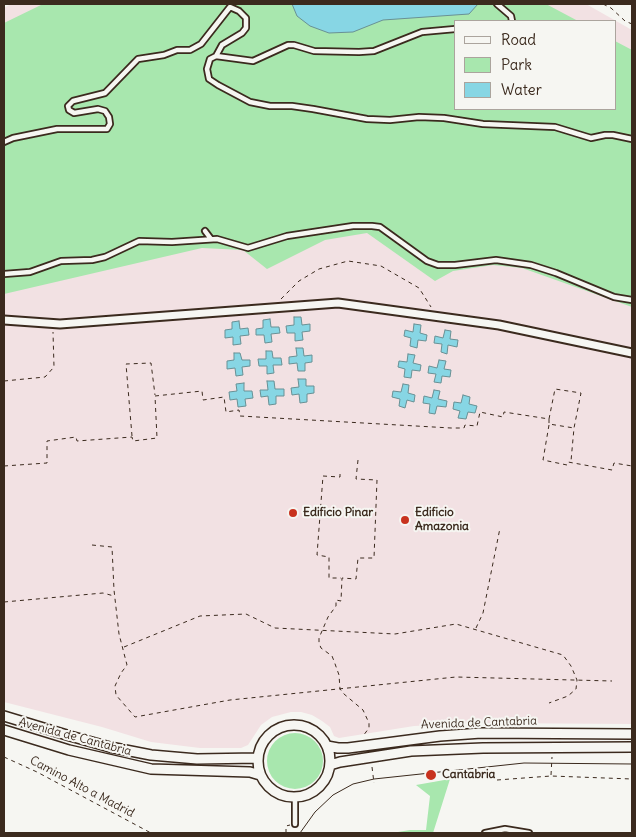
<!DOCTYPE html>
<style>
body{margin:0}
#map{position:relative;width:636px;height:837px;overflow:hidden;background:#f6f6f2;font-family:Delius,sans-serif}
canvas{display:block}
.frame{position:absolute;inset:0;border:5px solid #3b2a1e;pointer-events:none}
.legend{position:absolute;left:454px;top:20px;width:162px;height:90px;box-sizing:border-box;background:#f6f6f2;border:1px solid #aba49d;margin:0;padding:6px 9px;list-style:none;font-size:15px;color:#3b2a1e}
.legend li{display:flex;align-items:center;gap:10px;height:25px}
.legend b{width:25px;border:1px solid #aba49d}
</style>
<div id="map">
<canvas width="636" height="837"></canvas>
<div class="frame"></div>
<ul class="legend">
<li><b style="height:6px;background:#f6f6f2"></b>Road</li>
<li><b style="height:14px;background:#a8e7ae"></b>Park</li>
<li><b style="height:14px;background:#87d6e4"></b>Water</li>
</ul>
</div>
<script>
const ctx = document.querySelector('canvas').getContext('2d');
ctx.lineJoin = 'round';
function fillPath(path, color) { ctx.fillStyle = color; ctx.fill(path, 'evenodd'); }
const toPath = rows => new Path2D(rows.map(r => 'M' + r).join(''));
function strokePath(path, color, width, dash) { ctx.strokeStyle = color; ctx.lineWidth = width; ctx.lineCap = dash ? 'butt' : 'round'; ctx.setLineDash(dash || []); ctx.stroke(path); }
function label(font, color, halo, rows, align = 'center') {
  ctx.font = font + ' Delius,sans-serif'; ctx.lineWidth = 4; ctx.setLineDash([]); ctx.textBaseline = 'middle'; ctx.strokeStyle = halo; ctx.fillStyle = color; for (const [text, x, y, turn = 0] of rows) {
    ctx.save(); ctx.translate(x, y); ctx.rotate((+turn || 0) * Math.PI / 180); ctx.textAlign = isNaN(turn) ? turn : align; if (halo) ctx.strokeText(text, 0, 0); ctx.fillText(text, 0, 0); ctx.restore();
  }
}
fillPath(toPath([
 [11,4,586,4,632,30,632,724,476,723,414,726,339,738,334,736,330,727,322,721,312,715,301,712,291,712,272,717,261,725,248,745,241,748,200,748,151,742,102,727,4,702,4,8],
 [455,21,615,21,615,109,455,109]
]), '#f2e1e3');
fillPath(toPath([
 [43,4,546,4,578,21,455,21,455,109,615,109,615,41,632,50,632,307,522,268,493,265,453,271,435,281,367,233,325,240,267,269,243,250,202,248,4,294,4,23],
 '267 761a28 28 0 1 1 56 0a28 28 0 1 1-56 0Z',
 [450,779,433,833,392,833,410,830,426,830,430,796,416,785]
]), '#a8e7ae');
const water = toPath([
 [292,4,478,4,469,14,383,20,353,32,329,33,310,26,297,16,292,4],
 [294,317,301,317,302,325,310,324,310,331,302,332,303,340,295,341,295,333,287,333,286,326,294,325,294,317],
 [270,319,271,327,279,327,280,333,271,334,272,342,265,343,264,335,256,335,256,329,263,328,263,320,270,319],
 [239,321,240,329,248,328,249,335,240,336,241,344,233,345,233,337,225,338,225,330,232,329,232,322,239,321],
 [414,324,421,325,420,333,427,335,426,341,418,340,417,348,410,346,411,338,404,336,405,330,413,332,414,324],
 [445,330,451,331,450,339,458,340,457,347,448,345,447,354,441,352,442,344,434,343,435,336,443,338,445,330],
 [296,348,303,348,304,356,312,355,312,362,305,363,305,371,298,371,297,363,289,364,289,357,297,356,296,348],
 [266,351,272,351,273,358,281,358,282,365,273,365,274,373,267,374,267,366,259,366,258,359,266,359,266,351],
 [234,353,240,353,242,360,250,360,250,366,242,367,243,375,236,376,235,368,227,369,227,361,234,360,234,353],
 [408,354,415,355,413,363,421,365,420,371,412,370,411,378,404,377,405,369,398,367,399,361,407,362,408,354],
 [439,360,446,361,444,369,451,370,450,377,442,376,441,383,434,382,436,374,428,373,429,366,437,368,439,360],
 [298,379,306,379,306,386,314,386,314,393,307,394,307,402,300,403,299,394,292,395,291,388,299,387,298,379],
 [267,381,274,381,275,389,284,389,284,396,276,396,276,404,269,405,268,396,261,397,260,390,268,390,267,381],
 [244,383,244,391,252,391,253,398,245,399,246,406,238,407,237,399,230,400,229,392,237,391,236,384,244,383],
 [403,384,409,385,408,393,415,395,414,402,407,400,405,408,399,406,400,399,392,397,393,391,401,392,403,384],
 [434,390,440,391,438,399,447,401,446,407,437,406,435,414,429,413,430,404,423,403,424,396,432,398,434,390],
 [463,395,470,397,469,404,477,406,475,413,468,412,466,419,458,418,460,411,453,409,454,402,461,403,463,395]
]);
fillPath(water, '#87d6e4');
strokePath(water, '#699195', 1);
const service = toPath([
 [497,4,511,16,512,21],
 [216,56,253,61,288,45,294,45,314,51,359,52,374,51,422,32,455,29],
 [4,142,13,138,57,129,107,129,110,124,109,117,105,111,98,109,74,113,69,110,68,106,73,101,105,93,138,59,164,55,177,50,190,50,201,44,230,7,239,11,246,18,246,28,242,33,222,45,216,56,210,59,207,69,209,79,218,85,250,102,270,106,292,106,313,109,367,119,390,120,419,117,444,118,483,124,555,127,591,138,605,135,613,135,632,139],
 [205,231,211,239],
 [4,274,30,272,61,261,92,260,105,257,139,241,172,242,217,239,248,248,287,236,353,226,372,226,380,227,427,261,438,265,455,265,496,260,531,265,556,273,614,297,632,300],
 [295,797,295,824],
 [485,833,505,829,529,833]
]);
const pedestrian = toPath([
 [4,320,60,324,338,303,499,325,632,353]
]);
const minor = toPath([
 [4,716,70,736,110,747,151,755,197,759,257,758],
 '258 761a36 36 0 1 1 72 0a36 36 0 1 1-72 0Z',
 [4,730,69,750,151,769,250,772,260,775],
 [327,746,338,748,348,748,440,736,481,733,632,734],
 [330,765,340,762,411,751,483,748,632,747]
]);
strokePath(service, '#3b2a1e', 8);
strokePath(pedestrian, '#3b2a1e', 11);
strokePath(minor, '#3b2a1e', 12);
strokePath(toPath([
 [603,4,611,8,625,21,632,24],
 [281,299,299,281,319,269,348,261,381,266,419,288,431,307],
 [4,381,45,377,54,367,53,332],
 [549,419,555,389,581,393,574,428,571,461],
 [549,425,543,460,567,465,568,462,612,470,614,463,632,466],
 [132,436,126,364,151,363,155,395],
 [358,460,356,479,377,480,374,558,358,558,356,579,342,578,341,601,336,600,336,606,328,617,319,638,319,643,321,648,332,656,334,661,339,675,340,689,344,694,363,710,369,723,369,728,363,736],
 [4,466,47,463,47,441,76,437,77,441,132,437,133,441,157,438,155,396,202,391,203,400,224,397,226,412,239,410,240,416,451,428,464,428,465,425,477,426,480,412,503,417,504,412,549,419,549,424,574,428],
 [340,474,340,477,323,476,317,555,329,557,329,578,341,578],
 [92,545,112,547,114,590,119,634,127,665,121,673,115,686,116,695,135,717,230,700,456,677,612,681],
 [4,602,103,593,114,596],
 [476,628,483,613,500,528],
 [124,647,200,616,246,614,275,628,395,634,456,624,563,655,571,666,577,680,576,689,568,696,549,703],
 [4,757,37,772,151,833],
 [372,767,374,783],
 [551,775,552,757],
 [497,780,551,776,632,779],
 [286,833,286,826,290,825]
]), '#3b2a1e', 1, [4, 4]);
strokePath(service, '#f6f6f2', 4.5);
strokePath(pedestrian, '#f6f6f2', 7);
strokePath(minor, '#f6f6f2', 9);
strokePath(toPath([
 [300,833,315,812,333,795,353,784,374,779,524,763,632,764]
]), '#3b2a1e', 1);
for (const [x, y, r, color] of [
 [293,513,5,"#c8321e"],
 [405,520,5,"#c8321e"],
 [431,775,6,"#c8321e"]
]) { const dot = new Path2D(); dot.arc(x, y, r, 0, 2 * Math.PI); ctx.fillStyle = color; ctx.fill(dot); strokePath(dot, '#f6f6f2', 2); }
label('bold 12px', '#3b2a1e', '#f6f6f2', [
 ["Edificio Pinar",303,513],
 ["Edificio",415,513],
 ["Amazonia",415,527],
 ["Cantabria",442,775]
], 'left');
label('12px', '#3b2a1e', '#f6f6f2', [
 ["Avenida de Cantabria",479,723,-2],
 ["Avenida de Cantabria",75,737,15],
 ["Camino Alto a Madrid",82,787,28]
]);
</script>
